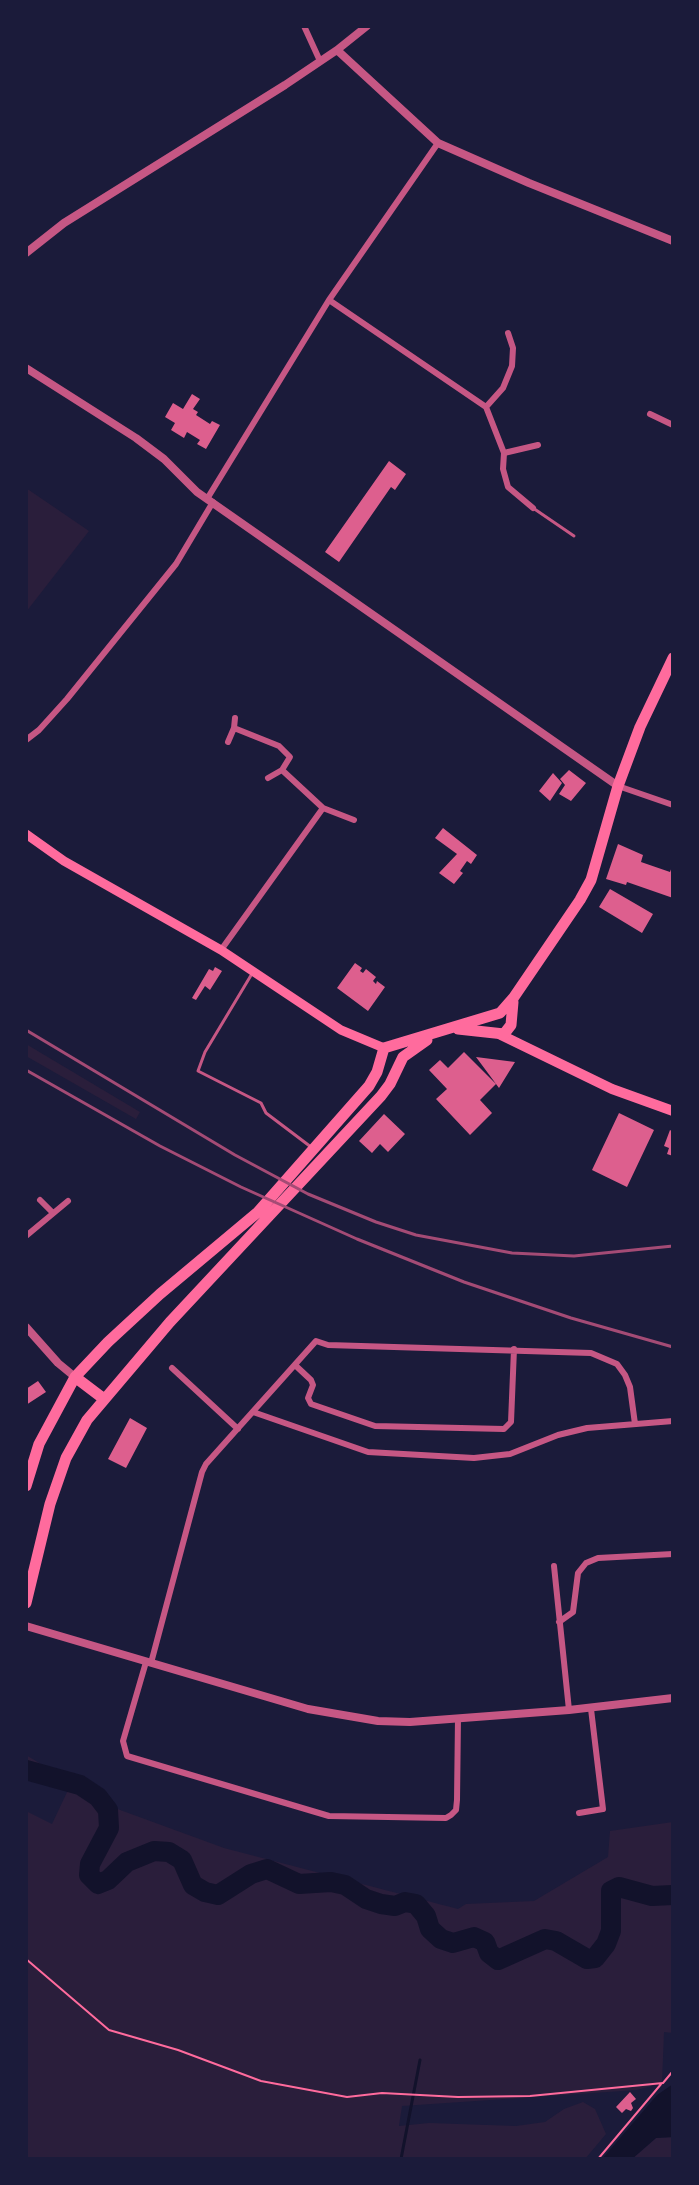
<!DOCTYPE html>
<style>
body{margin:0}
#map{position:relative;width:699px;height:2185px;overflow:hidden;background:#1b1b3a;font-family:"PT Sans Narrow",sans-serif}
canvas{display:block}
.frame{position:absolute;inset:0;border:28px solid #1b1b3a;pointer-events:none}
</style>
<div id="map">
<canvas width="699" height="2185"></canvas>
<div class="frame"></div>
</div>
<script>
const ctx = document.querySelector('canvas').getContext('2d');
ctx.lineJoin = 'round';
function fillPath(path, color) { ctx.fillStyle = color; ctx.fill(path, 'evenodd'); }
const toPath = rows => new Path2D(rows.map(r => 'M' + r).join(''));
function strokePath(path, color, width, dash) { ctx.strokeStyle = color; ctx.lineWidth = width; ctx.lineCap = dash ? 'butt' : 'round'; ctx.setLineDash(dash || []); ctx.stroke(path); }
fillPath(toPath([
 [26,488,89,531,26,612],
 [26,1044,140,1112,136,1119,26,1056],
 [26,1755,112,1807,224,1848,458,1909,466,1904,534,1901,608,1857,610,1831,673,1822,673,2033,664,2032,662,2083,637,2090,402,2106,399,2126,429,2123,516,2126,545,2122,564,2109,583,2102,595,2109,606,2134,585,2159,26,2159,26,1811,52,1824,69,1788,44,1784,26,1776],
 [673,2137,673,2159,632,2159,656,2138]
]), '#2a1e3b');
fillPath(toPath([
 [673,2084,673,2137,656,2138,632,2159,602,2159,657,2095]
]), '#12122b');
strokePath(toPath([
 [401,2159,420,2060]
]), '#12122b', 3);
strokePath(toPath([
 [26,1770,80,1785,98,1797,108,1810,109,1828,90,1864,89,1875,98,1884,108,1880,127,1862,154,1851,169,1852,182,1860,193,1885,205,1892,218,1895,251,1874,267,1869,299,1884,331,1882,345,1885,366,1899,381,1904,395,1906,405,1902,416,1904,426,1916,430,1929,441,1939,453,1943,474,1937,485,1942,489,1953,498,1960,545,1939,556,1941,587,1959,595,1958,606,1944,611,1931,611,1891,619,1887,652,1896,673,1895]
]), '#12122b', 20);
fillPath(toPath([
 [192,394,200,399,193,409,198,412,196,415,210,424,212,421,220,425,206,449,197,444,200,440,187,432,184,438,171,430,175,423,165,417,173,403,183,409],
 [389,461,406,474,395,490,391,487,339,562,325,552],
 [569,770,586,783,571,801,559,794,565,785,560,779],
 [553,773,562,783,550,801,539,791],
 [443,828,477,855,471,864,467,861,460,871,463,873,454,884,439,873,457,854,435,838],
 [618,844,643,855,641,862,670,872,673,864,673,898,627,882,626,885,606,879],
 [610,889,653,914,642,933,599,907],
 [355,963,362,968,360,971,363,973,366,969,376,977,373,981,376,984,377,981,385,987,368,1011,337,988],
 [215,967,222,971,210,990,205,986,196,1000,192,998,209,969,213,971],
 [464,1052,496,1084,480,1100,492,1113,470,1135,436,1099,447,1089,429,1070,440,1060,448,1068],
 [476,1057,515,1062,499,1088],
 [619,1113,654,1130,627,1187,592,1170],
 [384,1114,405,1134,388,1152,380,1144,372,1153,359,1141],
 [670,1130,673,1132,673,1156,667,1154,669,1148,664,1146],
 [38,1381,46,1392,26,1405,26,1389],
 [130,1418,147,1428,126,1468,108,1459],
 [630,2092,636,2099,631,2103,633,2108,631,2111,626,2109,622,2113,616,2107]
]), '#dd5f8e');
strokePath(toPath([
 [26,1959,109,2030,178,2050,261,2081,347,2097,382,2093,458,2097,530,2096,663,2083,673,2071],
 [598,2159,662,2083]
]), '#ff6b9d', 2);
strokePath(toPath([
 [533,508,574,536],
 [253,972,205,1052,198,1071,261,1103,266,1113,311,1147]
]), '#c65784', 3);
strokePath(toPath([
 [304,26,320,61],
 [329,300,486,407,504,453,503,469,508,487,533,508],
 [486,407,503,388,512,366,513,348,508,333],
 [650,414,673,425],
 [504,453,538,445],
 [207,499,329,300,438,143],
 [26,740,39,730,67,699,176,564,213,502],
 [228,742,234,728],
 [268,778,282,770],
 [618,786,673,805],
 [323,808,354,820],
 [221,950,323,808,282,770,290,757,279,746,234,728,235,718],
 [40,1200,53,1213],
 [26,1236,68,1201],
 [295,1365,311,1380,313,1385,308,1398,311,1404,375,1426,504,1429,511,1422,514,1349],
 [172,1368,238,1429],
 [253,1412,368,1452,474,1458,510,1454,558,1435,587,1428,673,1421],
 [554,1566,569,1710],
 [559,1622,573,1612,578,1573,586,1563,598,1558,673,1554],
 [146,1662,123,1741,127,1756,329,1816,446,1818,451,1815,456,1810,457,1800,458,1718],
 [151,1663,202,1472,206,1464,316,1341,328,1345,591,1353,617,1364,625,1375,630,1387,635,1424],
 [579,1813,603,1809,591,1709]
]), '#c65784', 6);
strokePath(toPath([
 [337,50,438,143,529,183,673,241],
 [26,253,64,223,285,85,337,50,367,26],
 [26,368,136,438,164,459,197,492,618,786],
 [26,1327,58,1363,75,1377],
 [26,1626,308,1709,378,1721,410,1722,569,1710,673,1698]
]), '#c65784', 8);
strokePath(toPath([
 [26,834,64,861,221,950,341,1030,384,1048]
]), '#ff6b9d', 9);
strokePath(toPath([
 [501,1035,612,1089,673,1111]
]), '#ff6b9d', 10);
strokePath(toPath([
 [458,1029,504,1034,511,1025,513,1002],
 [75,1377,104,1399],
 [26,1486,39,1444,75,1377,108,1342,160,1294,258,1212,369,1086,377,1072,384,1048,500,1013,514,997,580,900,591,880,618,786,640,727,673,658],
 [26,1603,50,1504,66,1458,87,1420,170,1322,381,1096,390,1084,403,1057,427,1040]
]), '#ff6b9d', 11);
strokePath(toPath([
 [26,1030,235,1155,308,1194,376,1222,416,1235,512,1253,574,1256,673,1246],
 [26,1070,160,1146,241,1187,357,1239,464,1282,571,1318,673,1347]
]), '#a44b75', 3);
</script>
